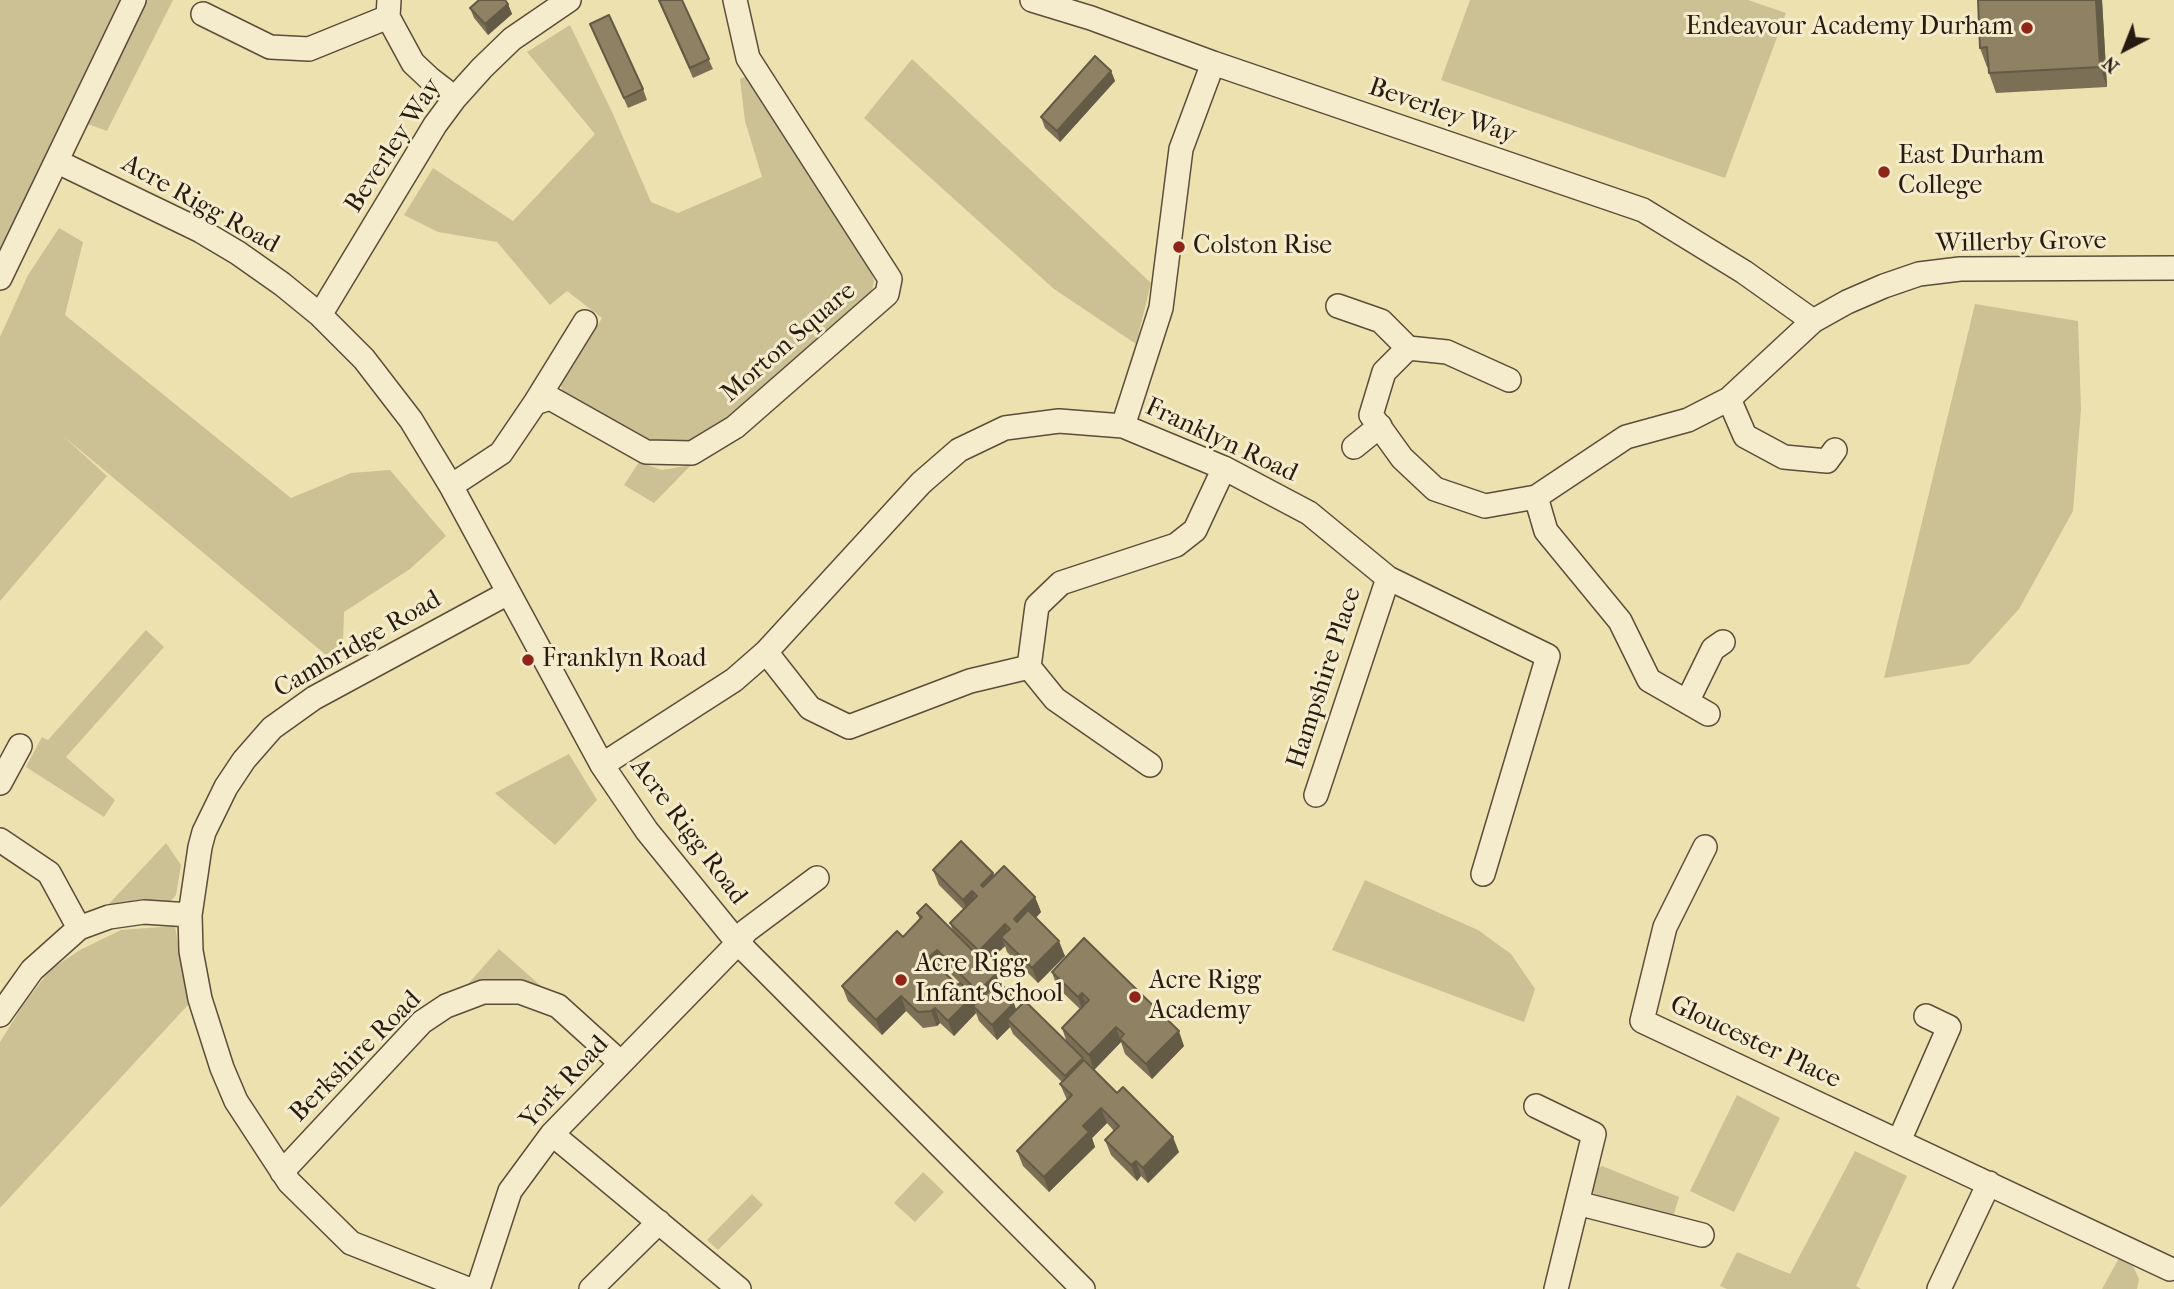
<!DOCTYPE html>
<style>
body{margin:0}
#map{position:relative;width:2174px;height:1289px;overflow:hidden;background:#eee1b0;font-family:"IM FELL French Canon",serif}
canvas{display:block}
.north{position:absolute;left:2090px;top:14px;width:70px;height:70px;-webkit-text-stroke:5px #f4eccc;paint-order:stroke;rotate:222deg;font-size:19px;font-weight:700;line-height:28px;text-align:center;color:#281c11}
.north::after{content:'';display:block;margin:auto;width:24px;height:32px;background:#281c11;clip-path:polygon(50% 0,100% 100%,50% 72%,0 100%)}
</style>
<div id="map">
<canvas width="2174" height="1289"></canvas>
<div class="north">N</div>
</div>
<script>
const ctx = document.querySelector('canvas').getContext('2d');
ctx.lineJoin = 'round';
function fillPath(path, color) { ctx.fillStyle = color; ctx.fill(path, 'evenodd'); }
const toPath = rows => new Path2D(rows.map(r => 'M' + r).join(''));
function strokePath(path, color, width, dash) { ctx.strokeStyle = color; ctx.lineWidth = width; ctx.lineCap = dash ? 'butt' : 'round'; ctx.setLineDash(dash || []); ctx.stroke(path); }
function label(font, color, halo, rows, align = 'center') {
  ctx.font = font + ' "IM FELL French Canon",serif'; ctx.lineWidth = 6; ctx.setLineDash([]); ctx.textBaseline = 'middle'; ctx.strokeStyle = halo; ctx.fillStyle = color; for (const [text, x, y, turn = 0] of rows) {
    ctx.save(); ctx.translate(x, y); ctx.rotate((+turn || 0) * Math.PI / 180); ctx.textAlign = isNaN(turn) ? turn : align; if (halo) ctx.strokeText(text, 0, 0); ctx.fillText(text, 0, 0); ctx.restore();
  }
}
fillPath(toPath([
 [0,0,123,0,0,256],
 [144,0,173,0,107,131,85,123],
 [1470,0,1748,0,1786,13,1725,178,1441,80],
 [570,25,613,114,651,202,678,213,762,177,745,121,740,79,746,76,871,273,874,281,871,295,718,432,680,447,647,448,563,398,561,385,602,318,567,291,550,305,497,242,438,232,404,215,433,168,513,221,595,134,527,52],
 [912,59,1151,283,1136,344,1054,289,864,118],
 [59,228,83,242,65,315,291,498,351,473,390,470,446,536,410,569,344,612,343,643,326,655,62,435,107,476,0,601,0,337,28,275],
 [1975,304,2078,321,2081,409,2073,511,2019,609,1969,664,1884,678],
 [639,462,662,470,691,465,654,503,624,485],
 [146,630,164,647,66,757,115,800,104,817,26,767,42,737,48,740],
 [569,754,597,800,555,845,495,793],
 [166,843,181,865,176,895,169,903,106,907],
 [1365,880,1478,930,1511,954,1535,989,1524,1022,1332,950],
 [175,926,188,1005,0,1208,0,1042,23,1005,50,970,80,950,121,930],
 [499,949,541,986,525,983,488,982,467,985],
 [1737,1095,1780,1118,1734,1212,1690,1191],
 [1855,1151,1907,1176,1856,1286,1861,1289,1727,1289,1720,1286,1737,1252,1790,1274],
 [1602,1166,1679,1197,1673,1217,1600,1199,1591,1190,1595,1170],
 [923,1172,944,1192,915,1222,894,1203],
 [752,1194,763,1205,718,1250,707,1240],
 [2119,1258,2133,1266,2139,1279,2137,1289,2102,1289]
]), '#ccc095');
const minor = toPath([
 [389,0,388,17,413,63,429,78,455,98],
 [1032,0,1091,18,1213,63,1643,210,1744,272,1813,321],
 [203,14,270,47,309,49,388,17],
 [58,162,201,231,238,253,282,284,320,315,364,359,411,420,451,486,602,765,647,831,738,943,1083,1289],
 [0,278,134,0],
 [1338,306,1381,321,1408,348],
 [320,315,435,125,455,98,482,68,512,39,569,0],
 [1509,380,1447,352,1408,348,1384,372,1371,415,1402,458,1435,489,1485,506,1536,497,1626,437,1688,420,1729,399,1813,321,1847,302,1884,286,1919,274,1960,269,2174,268],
 [1729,399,1745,436,1784,457,1827,461,1835,450],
 [535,403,585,322],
 [1123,426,1161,308,1181,149,1213,63],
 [1354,447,1380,426],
 [451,486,501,453,535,403,550,398,646,452,692,453,735,427,887,294,890,279,748,58,735,0],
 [1536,497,1546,531,1620,621,1649,680,1708,714],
 [766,652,810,708,849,727,970,681,1029,667],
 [1687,702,1713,649,1723,642],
 [602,765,734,680,766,652,921,483,959,450,1005,428,1059,421,1123,426,1224,468,1309,513,1388,578,1548,656,1483,874],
 [1150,765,1055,699,1029,667,1037,606,1061,583,1176,545,1195,530,1224,468],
 [0,783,20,746],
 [1316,795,1388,578],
 [0,840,49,873,79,928],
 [1705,847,1665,927,1642,1021,2170,1269],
 [0,1015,32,970,79,928,109,917,144,912,190,915],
 [1536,1106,1594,1134,1556,1289],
 [552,1134,739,1289],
 [1899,1141,1949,1027,1926,1016],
 [282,1172,422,1022,446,1006,483,992,520,992,558,1006,621,1063],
 [1577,1203,1702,1235],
 [468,1289,351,1243,289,1182,236,1101,222,1068,200,999,191,951,190,915,200,847,204,832,226,787,244,760,272,728,314,698,508,593],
 [478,1289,510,1191,552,1134,738,943,746,931,817,878],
 [591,1289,659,1222],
 [1939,1289,1989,1183]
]);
strokePath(minor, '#5a4d39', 26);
strokePath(minor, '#f4eccc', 23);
fillPath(toPath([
 [658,0,682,0,713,69,693,78],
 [2102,0,2107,87,1996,93,1989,73,1988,67,1987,67,1980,48],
 [508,4,512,14,488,35,474,18,470,8],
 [590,24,643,89,647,100,628,108],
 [1111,71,1115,81,1060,142,1045,128,1041,117],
 [933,870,993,873,994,876,1035,897,1041,912,1036,918,1065,956,1038,983,1007,952,1005,946,986,964,1016,1009,1015,1012,1067,1043,1062,1028,1080,1009,1057,987,1052,972,1184,1046,1152,1079,1125,1054,1121,1042,1094,1070,1083,1058,1083,1061,1179,1152,1148,1183,1141,1176,1137,1181,1111,1155,1105,1140,1114,1131,1107,1123,1092,1138,1095,1147,1049,1192,1023,1166,1017,1151,1067,1100,1060,1084,1062,1082,1013,1034,1010,1027,997,1040,979,1021,976,1013,954,1036,940,1023,937,1026,923,1028,906,1011,882,1035,848,1001,842,986,903,937,920,920,917,913,953,931,950,923,963,909,939,885],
 [942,965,960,983,958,985,939,968]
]), '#7b7056');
fillPath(toPath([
 [2096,0,2102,0,2107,87,2100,67],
 [508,4,512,14,488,35,485,24],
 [1111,71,1115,81,1060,142,1057,131],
 [993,873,999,888,986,900,981,885],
 [972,891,978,906,969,915,963,900],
 [1035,897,1041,912,1019,934,1014,919],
 [1005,924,1011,939,1001,937,1005,946,984,966,979,951],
 [1059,941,1065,956,1038,983,1032,968],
 [937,950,942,965,934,974,928,958],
 [996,974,1002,989,984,1007,978,992],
 [1082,993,1087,1008,1083,1012,1078,997],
 [1011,994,1016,1009,1014,1011,1017,1020,1007,1019,1010,1027,997,1040,992,1025,1006,999],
 [901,996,906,1011,882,1035,876,1020],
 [973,996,978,1011,973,1006,976,1013,954,1036,948,1021],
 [935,1008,940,1023,937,1026,931,1011],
 [1116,1027,1121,1042,1094,1070,1089,1055],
 [1179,1031,1184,1046,1152,1079,1146,1064],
 [1083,1058,1088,1073,1071,1091,1065,1076],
 [1101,1108,1107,1123,1092,1138,1095,1147,1049,1192,1044,1177,1083,1126],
 [1173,1137,1179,1152,1148,1183,1143,1168],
 [1136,1161,1141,1176,1137,1181,1131,1165]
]), '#645b46');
const building = toPath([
 [479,0,505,0,508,4,485,24,470,8,479,0],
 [659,0,682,0,709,59,690,68,659,0],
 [1978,0,2096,0,2100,67,1989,73,1987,47,1980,48,1978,0],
 [609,15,643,89,624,98,590,24,609,15],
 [1095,56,1111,71,1057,131,1041,117,1095,56],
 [961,841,993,873,981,885,983,887,1004,866,1035,897,1014,919,1017,922,1028,910,1059,941,1032,968,1001,937,1010,929,1005,924,979,951,950,923,977,896,972,891,963,900,933,870,961,841],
 [926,904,996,974,978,992,937,950,928,958,958,985,960,983,973,996,948,1021,935,1008,931,1011,918,1012,901,996,876,1020,842,986,897,931,903,937,922,917,917,913,926,904],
 [1084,938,1179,1031,1146,1064,1120,1039,1124,1034,1116,1027,1089,1055,1062,1028,1089,1000,1082,993,1078,997,1052,972,1084,938],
 [1002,985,1011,994,1006,999,1012,1005,992,1025,973,1006,994,986,998,990,1002,985],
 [1025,1001,1083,1058,1065,1076,1007,1019,1025,1001],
 [1084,1060,1117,1093,1123,1087,1173,1137,1143,1168,1136,1161,1131,1165,1105,1140,1119,1126,1101,1108,1083,1126,1089,1132,1044,1177,1017,1151,1072,1095,1060,1084,1084,1060]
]);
fillPath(building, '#8f8264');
strokePath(building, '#645b46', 2);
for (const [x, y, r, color] of [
 [2027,28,7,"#8f2418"],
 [1884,172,7,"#8f2418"],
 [1179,247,7,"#8f2418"],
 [528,660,7,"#8f2418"],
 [901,980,7,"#8f2418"],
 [1135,997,7,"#8f2418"]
]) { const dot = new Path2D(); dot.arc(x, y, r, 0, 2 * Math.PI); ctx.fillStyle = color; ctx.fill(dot); strokePath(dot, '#f4eccc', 2.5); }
label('26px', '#281c11', '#f4eccc', [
 ["Endeavour Academy Durham",2013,28,"right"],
 ["East Durham",1898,157],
 ["College",1898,187],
 ["Colston Rise",1193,247],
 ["Franklyn Road",542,660],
 ["Acre Rigg",915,965],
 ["Infant School",915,995],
 ["Acre Rigg",1149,982],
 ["Academy",1149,1012]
], 'left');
label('26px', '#281c11', '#f4eccc', [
 ["Beverley Way",1442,112,19],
 ["Beverley Way",394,146,-57],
 ["Acre Rigg Road",200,205,29],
 ["Willerby Grove",2021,243,-1],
 ["Morton Square",789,343,-41],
 ["Franklyn Road",1221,441,25],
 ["Cambridge Road",358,645,-30],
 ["Hampshire Place",1325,678,-72],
 ["Acre Rigg Road",688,832,53],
 ["Gloucester Place",1755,1043,25],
 ["Berkshire Road",356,1057,-45],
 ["York Road",565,1083,-47]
]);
</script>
